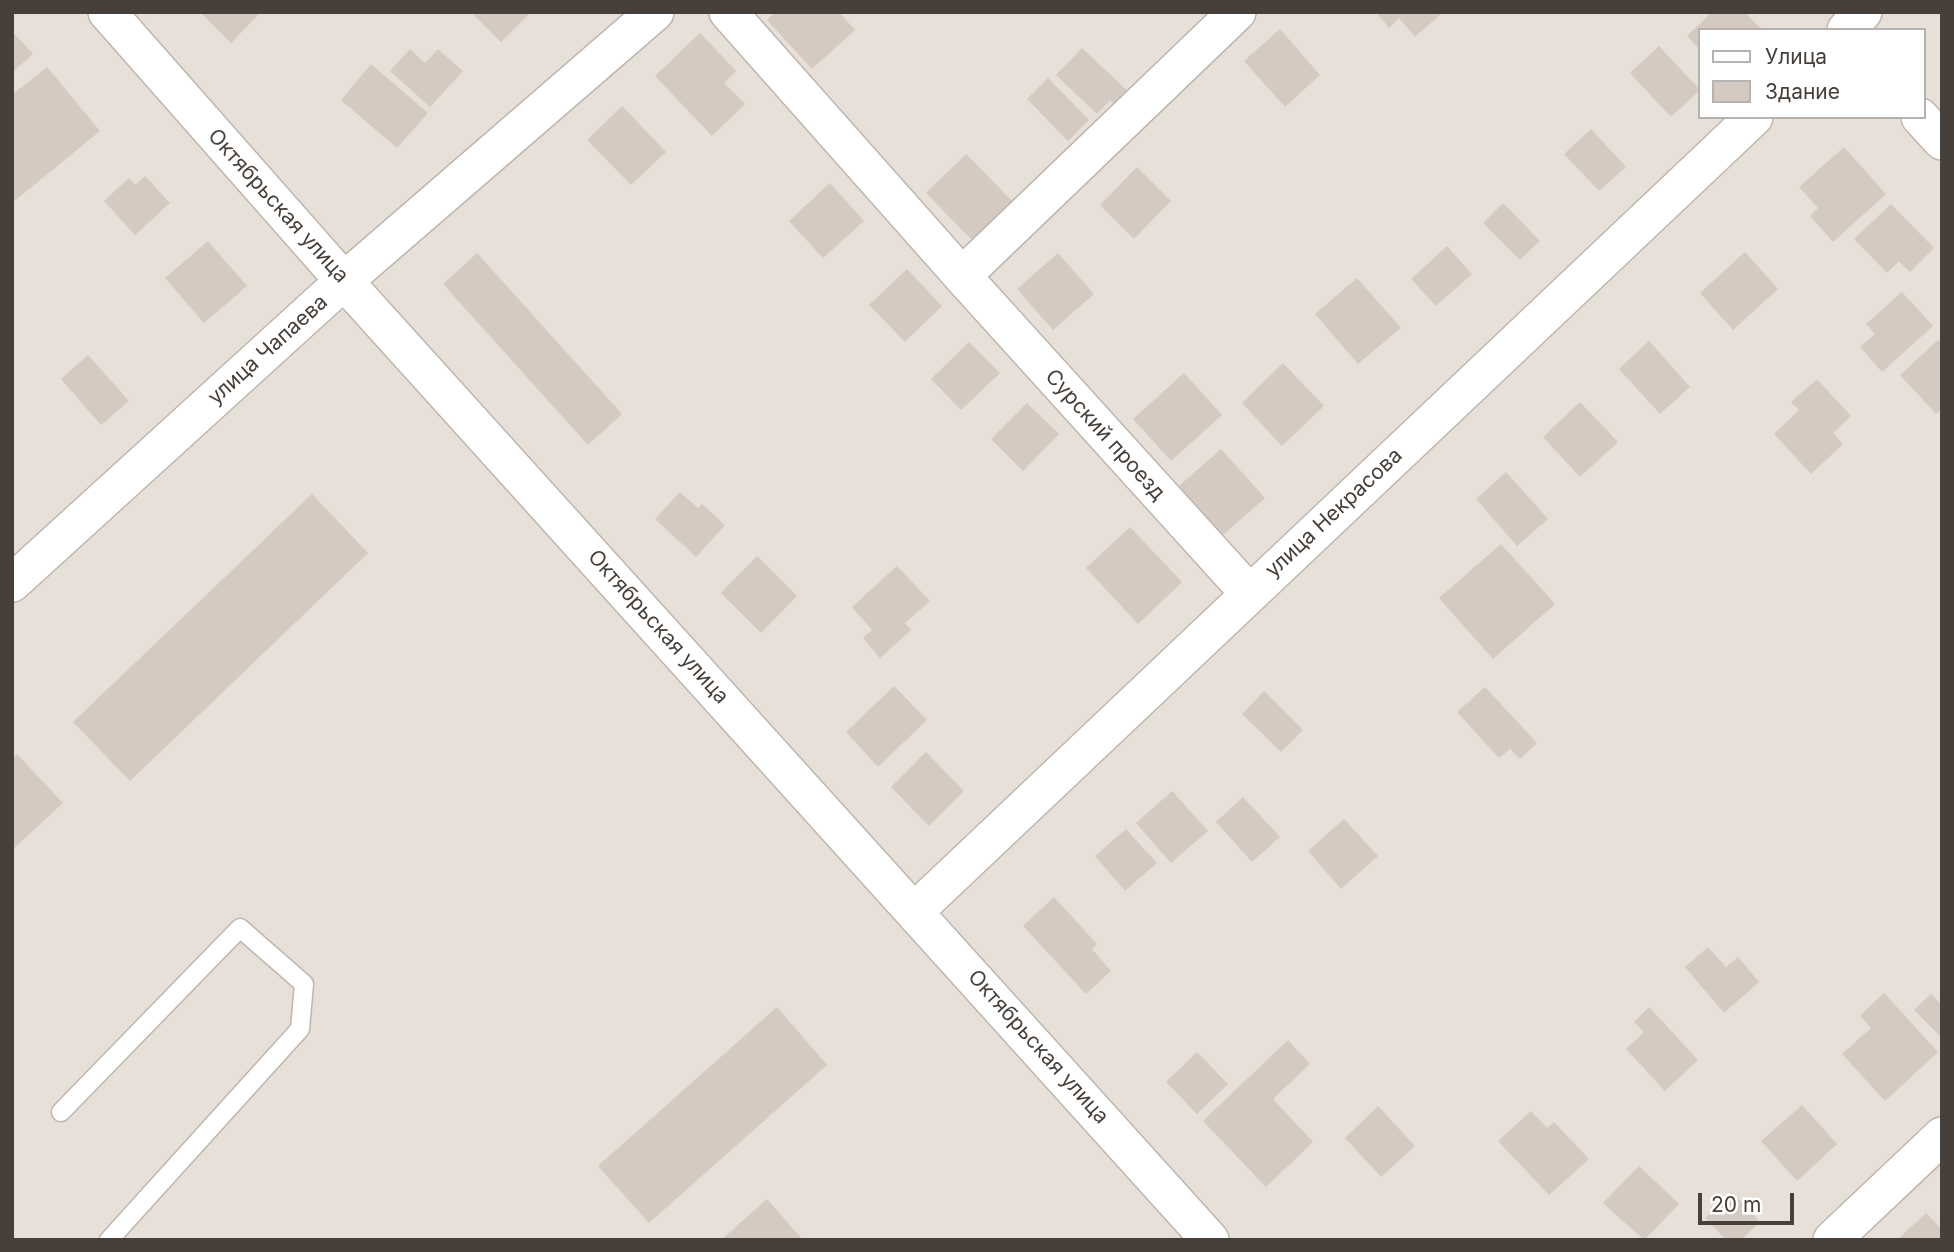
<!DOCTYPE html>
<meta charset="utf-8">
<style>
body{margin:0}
#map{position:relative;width:1954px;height:1252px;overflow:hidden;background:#f3efeb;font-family:Inter,sans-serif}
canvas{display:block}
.frame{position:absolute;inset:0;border:14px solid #473f39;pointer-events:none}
.legend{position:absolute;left:1698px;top:28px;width:228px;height:91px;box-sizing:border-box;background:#fff;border:2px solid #b5b2b0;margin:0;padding:9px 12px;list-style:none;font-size:21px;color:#473f39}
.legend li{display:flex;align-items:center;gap:14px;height:35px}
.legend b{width:35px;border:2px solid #b5b2b0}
.scale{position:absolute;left:1698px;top:1193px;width:96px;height:32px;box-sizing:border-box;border:4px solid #473f39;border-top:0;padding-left:9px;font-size:21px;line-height:24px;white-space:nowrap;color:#473f39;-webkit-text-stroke:5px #fff;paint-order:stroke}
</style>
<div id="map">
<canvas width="1954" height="1252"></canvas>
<div class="frame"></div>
<ul class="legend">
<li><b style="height:9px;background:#fff"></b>Улица</li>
<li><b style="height:19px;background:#d4cac1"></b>Здание</li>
</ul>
<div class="scale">20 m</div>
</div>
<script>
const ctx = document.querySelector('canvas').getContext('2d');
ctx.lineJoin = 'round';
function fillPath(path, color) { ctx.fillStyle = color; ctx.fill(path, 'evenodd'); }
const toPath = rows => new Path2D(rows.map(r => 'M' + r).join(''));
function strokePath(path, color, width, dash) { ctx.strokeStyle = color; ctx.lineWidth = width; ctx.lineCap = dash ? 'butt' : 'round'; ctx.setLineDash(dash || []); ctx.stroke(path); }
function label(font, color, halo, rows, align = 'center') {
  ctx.font = font + ' Inter,sans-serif'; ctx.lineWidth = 6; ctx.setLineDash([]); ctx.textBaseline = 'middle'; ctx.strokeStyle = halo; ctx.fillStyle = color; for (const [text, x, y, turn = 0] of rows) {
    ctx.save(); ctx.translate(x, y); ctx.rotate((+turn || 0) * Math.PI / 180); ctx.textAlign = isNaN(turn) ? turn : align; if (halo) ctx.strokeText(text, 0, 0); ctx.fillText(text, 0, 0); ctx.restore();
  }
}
fillPath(toPath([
 [12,12,1942,12,1942,1240,12,1240],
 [1700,30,1924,30,1924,117,1700,117]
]), '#e7e0d9');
fillPath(toPath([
 [200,12,261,12,231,43],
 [471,12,531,12,501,42],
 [776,12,839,12,855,30,812,69,767,20],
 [1376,12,1440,12,1441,14,1415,37,1399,18,1389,28],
 [1712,12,1745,12,1762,30,1700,30,1700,50,1687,36],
 [1280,29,1320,75,1285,107,1244,61],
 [12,31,33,54,12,73],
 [700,33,736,71,724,83,745,104,712,136,655,76],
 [1659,46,1700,90,1671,117,1630,73],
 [1082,48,1132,95,1118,108,1110,100,1097,114,1056,75],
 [410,49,425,63,438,49,463,71,430,107,390,71],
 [371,64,428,113,397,148,341,100],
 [47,67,100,131,12,203,12,95],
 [1048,78,1089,120,1068,141,1027,99],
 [622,106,666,152,631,185,587,140],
 [1591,129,1626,167,1599,191,1564,154],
 [1844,147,1886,194,1833,242,1810,216,1818,208,1799,187],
 [966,154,1014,203,974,242,926,193],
 [1137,167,1171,201,1134,239,1100,205],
 [145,176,170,203,135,235,104,201,129,178,135,185],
 [830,183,864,221,823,258,789,221],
 [1503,203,1540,241,1520,260,1483,223],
 [1891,204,1934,248,1910,272,1899,261,1887,273,1854,239],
 [208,241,247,286,204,323,165,278],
 [1447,246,1472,274,1436,306,1411,279],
 [1745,252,1778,289,1733,330,1700,293],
 [477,253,622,414,588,445,443,284],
 [1058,253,1094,294,1053,330,1017,289],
 [907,269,942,306,905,342,869,305],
 [1357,278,1401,328,1358,364,1315,314],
 [1902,292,1933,326,1882,372,1860,347,1875,334,1866,324],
 [1938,340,1942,344,1942,409,1936,414,1900,375],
 [1649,341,1690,387,1660,414,1619,369],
 [969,342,1000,373,961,410,931,379],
 [88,355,129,401,101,425,61,379],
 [1283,363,1324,406,1282,446,1242,403],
 [1184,373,1222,415,1171,461,1133,419],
 [1817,379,1851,416,1833,433,1843,444,1811,474,1774,434,1799,410,1791,402],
 [1580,402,1618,442,1580,477,1543,437],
 [1027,403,1059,434,1023,471,991,439],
 [1221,449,1265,498,1223,535,1179,486],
 [1506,472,1548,519,1517,546,1476,499],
 [680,492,698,508,702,504,725,525,696,557,655,519],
 [312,494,368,553,130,781,73,722],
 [1130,527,1182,582,1138,624,1086,568],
 [1501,544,1555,604,1493,659,1439,598],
 [757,556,797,596,761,633,721,593],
 [897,566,930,601,905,623,911,630,880,658,863,638,872,630,852,607],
 [894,686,927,720,878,767,846,732],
 [1485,687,1537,743,1520,759,1510,749,1499,758,1457,712],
 [1264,691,1303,730,1281,752,1242,714],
 [926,752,964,791,929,826,891,787],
 [17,754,63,803,12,850,12,759],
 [1172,791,1208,831,1171,863,1136,823],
 [1243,797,1280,837,1252,862,1216,822],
 [1344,819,1378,856,1341,889,1308,851],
 [1126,829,1157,863,1125,891,1095,856],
 [1054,897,1097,944,1092,949,1111,971,1086,994,1023,926],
 [1708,947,1726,967,1738,957,1759,982,1724,1013,1685,967],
 [1884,993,1938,1052,1885,1101,1842,1054,1871,1028,1860,1016],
 [1931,994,1942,1005,1942,1038,1914,1010],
 [777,1007,827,1065,649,1223,598,1166],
 [1649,1007,1698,1060,1665,1091,1626,1049,1644,1032,1634,1022],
 [1288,1040,1310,1064,1273,1099,1313,1142,1266,1187,1203,1121],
 [1197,1052,1228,1084,1197,1114,1166,1082],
 [1802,1105,1837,1144,1797,1181,1761,1141],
 [1378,1106,1415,1146,1381,1177,1345,1138],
 [1531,1111,1547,1128,1554,1122,1589,1159,1549,1195,1498,1141],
 [1639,1166,1679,1204,1644,1240,1603,1203],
 [1732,1192,1760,1222,1741,1240,1726,1240,1705,1218],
 [767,1199,803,1240,721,1240],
 [1926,1213,1942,1230,1942,1240,1897,1240]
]), '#d4cac1');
const lane = toPath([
 [61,1112,240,928,304,984,300,1029,109,1240]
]);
const street = toPath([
 [107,12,344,281,1210,1240],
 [728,12,962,276,1237,12],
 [1846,30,1863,12],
 [1920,117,1942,141],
 [962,276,1249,593],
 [12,583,344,281,655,12],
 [915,911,1754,117],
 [1832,1240,1942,1136]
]);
strokePath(lane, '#beb6ae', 21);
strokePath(street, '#beb6ae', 40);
strokePath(lane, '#fff', 18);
strokePath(street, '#fff', 37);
label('21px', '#473f39', '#fff', [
 ["Октябрьская улица",278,206,48],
 ["улица Чапаева",268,350,-42],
 ["Сурский проезд",1105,435,48],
 ["улица Некрасова",1334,513,-43],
 ["Октябрьская улица",658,627,48],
 ["Октябрьская улица",1038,1047,48]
]);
</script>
